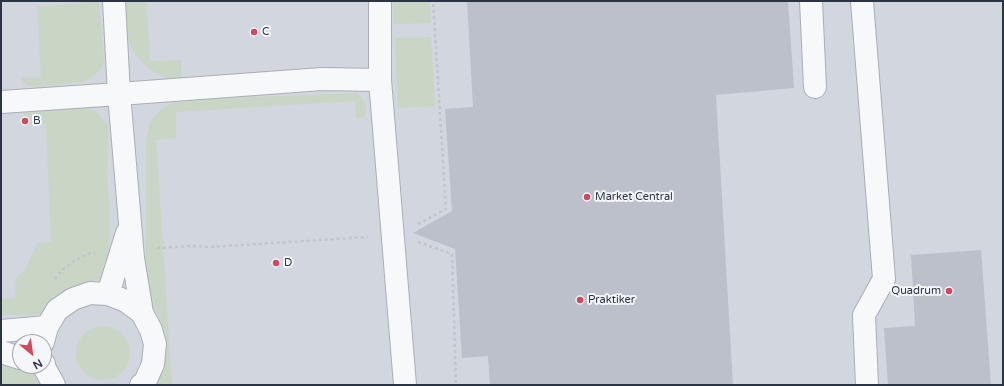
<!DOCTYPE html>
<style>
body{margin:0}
#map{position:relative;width:1004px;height:386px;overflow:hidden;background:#e4e7ec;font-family:"Varela Round",sans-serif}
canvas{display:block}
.frame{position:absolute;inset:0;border:2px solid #2b3445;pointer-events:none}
.north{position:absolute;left:12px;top:334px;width:40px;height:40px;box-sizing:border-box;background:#f4f6f9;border:1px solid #a4a8b1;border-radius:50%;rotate:151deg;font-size:11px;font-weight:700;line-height:16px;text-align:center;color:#2b3445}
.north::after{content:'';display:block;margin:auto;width:14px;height:18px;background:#d1495b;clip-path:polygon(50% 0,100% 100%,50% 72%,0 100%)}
</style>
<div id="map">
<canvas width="1004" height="386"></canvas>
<div class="frame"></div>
<div class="north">N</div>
</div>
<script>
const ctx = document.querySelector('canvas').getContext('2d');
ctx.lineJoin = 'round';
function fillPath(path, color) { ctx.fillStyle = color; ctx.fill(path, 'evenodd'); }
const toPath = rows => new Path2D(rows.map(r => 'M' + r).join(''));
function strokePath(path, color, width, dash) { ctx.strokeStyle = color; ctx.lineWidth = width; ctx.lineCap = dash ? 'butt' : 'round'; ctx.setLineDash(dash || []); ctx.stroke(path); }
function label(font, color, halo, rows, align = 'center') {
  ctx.font = font + ' "Varela Round",sans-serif'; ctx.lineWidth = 4; ctx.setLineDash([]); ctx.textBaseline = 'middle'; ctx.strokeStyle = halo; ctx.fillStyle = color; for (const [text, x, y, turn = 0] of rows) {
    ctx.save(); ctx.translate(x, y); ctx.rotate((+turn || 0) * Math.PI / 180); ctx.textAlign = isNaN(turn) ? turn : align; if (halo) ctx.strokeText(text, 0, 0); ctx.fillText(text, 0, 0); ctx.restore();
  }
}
fillPath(toPath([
 [1,1,1003,1,1003,385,1,385],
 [20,342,44,342,44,366,20,366]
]), '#d2d6de');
fillPath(toPath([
 [82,1,99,1,104,62,100,70,95,75,84,82,33,87,29,86,23,82,21,78,41,77,37,7,82,3],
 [126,1,146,1,150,61,181,60,181,78,166,78,148,68,135,54,128,41],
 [393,1,430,1,431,23,394,24],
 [431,37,435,106,398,108,395,38],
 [357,93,362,98,366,106,366,115,361,118,356,118,355,101,176,112,176,138,156,140,172,385,155,385,164,361,164,332,158,315,147,295,146,282,146,142,150,122,161,109,170,104,175,103,201,99],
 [86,107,98,113,108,126,107,176,110,216,107,271,101,279,77,285,65,292,45,314,29,315,1,315,1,299,15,298,16,278,22,273,28,264,37,243,51,242,46,124,26,124,22,117,25,112],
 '76 353a27 27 0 1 1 54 0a27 27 0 1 1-54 0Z',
 [1,354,20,366,34,366,49,385,1,385]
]), '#c9d6c5');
fillPath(toPath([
 [467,1,788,1,794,88,716,95,733,385,490,385,488,356,462,358,455,249,413,233,452,211,445,109,473,107],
 [981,250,991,385,888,385,884,328,915,326,911,255]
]), '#bbc0ca');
const minor = toPath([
 [380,1,380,80,405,385],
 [811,1,815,87],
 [862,1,884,279,864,315,867,385],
 [1,102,119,94,114,1],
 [108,294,127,233],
 [142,313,133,258,119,94,322,79,380,80],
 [1,331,47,327],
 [43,342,47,327,57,310,73,299,90,293,108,294,126,301,142,313,151,330,155,344,153,364,145,382,141,385],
 [1,352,20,358],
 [44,364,44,367,54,385]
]);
strokePath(minor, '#a9aeb7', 24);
strokePath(toPath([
 [418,224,446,209,433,1],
 [418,242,452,254,456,385],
 [157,248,191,246,210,247,368,237],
 [55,279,62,270,76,260,90,253,95,253]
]), '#c2c5cb', 2.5, [3, 3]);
strokePath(minor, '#f7f8fa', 22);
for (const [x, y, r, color] of [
 [254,32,4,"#d1495b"],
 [25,121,4,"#d1495b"],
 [587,197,4,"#d1495b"],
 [276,263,4,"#d1495b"],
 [949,291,4,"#d1495b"],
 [580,300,4,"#d1495b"]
]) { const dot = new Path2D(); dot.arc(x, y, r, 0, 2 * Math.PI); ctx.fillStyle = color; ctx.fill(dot); strokePath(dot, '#f4f6f9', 1.5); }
label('11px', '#2b3445', '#f4f6f9', [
 ["C",262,32],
 ["B",33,121],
 ["Market Central",595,197],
 ["D",284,263],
 ["Quadrum",941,291,"right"],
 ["Praktiker",588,300]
], 'left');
</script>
